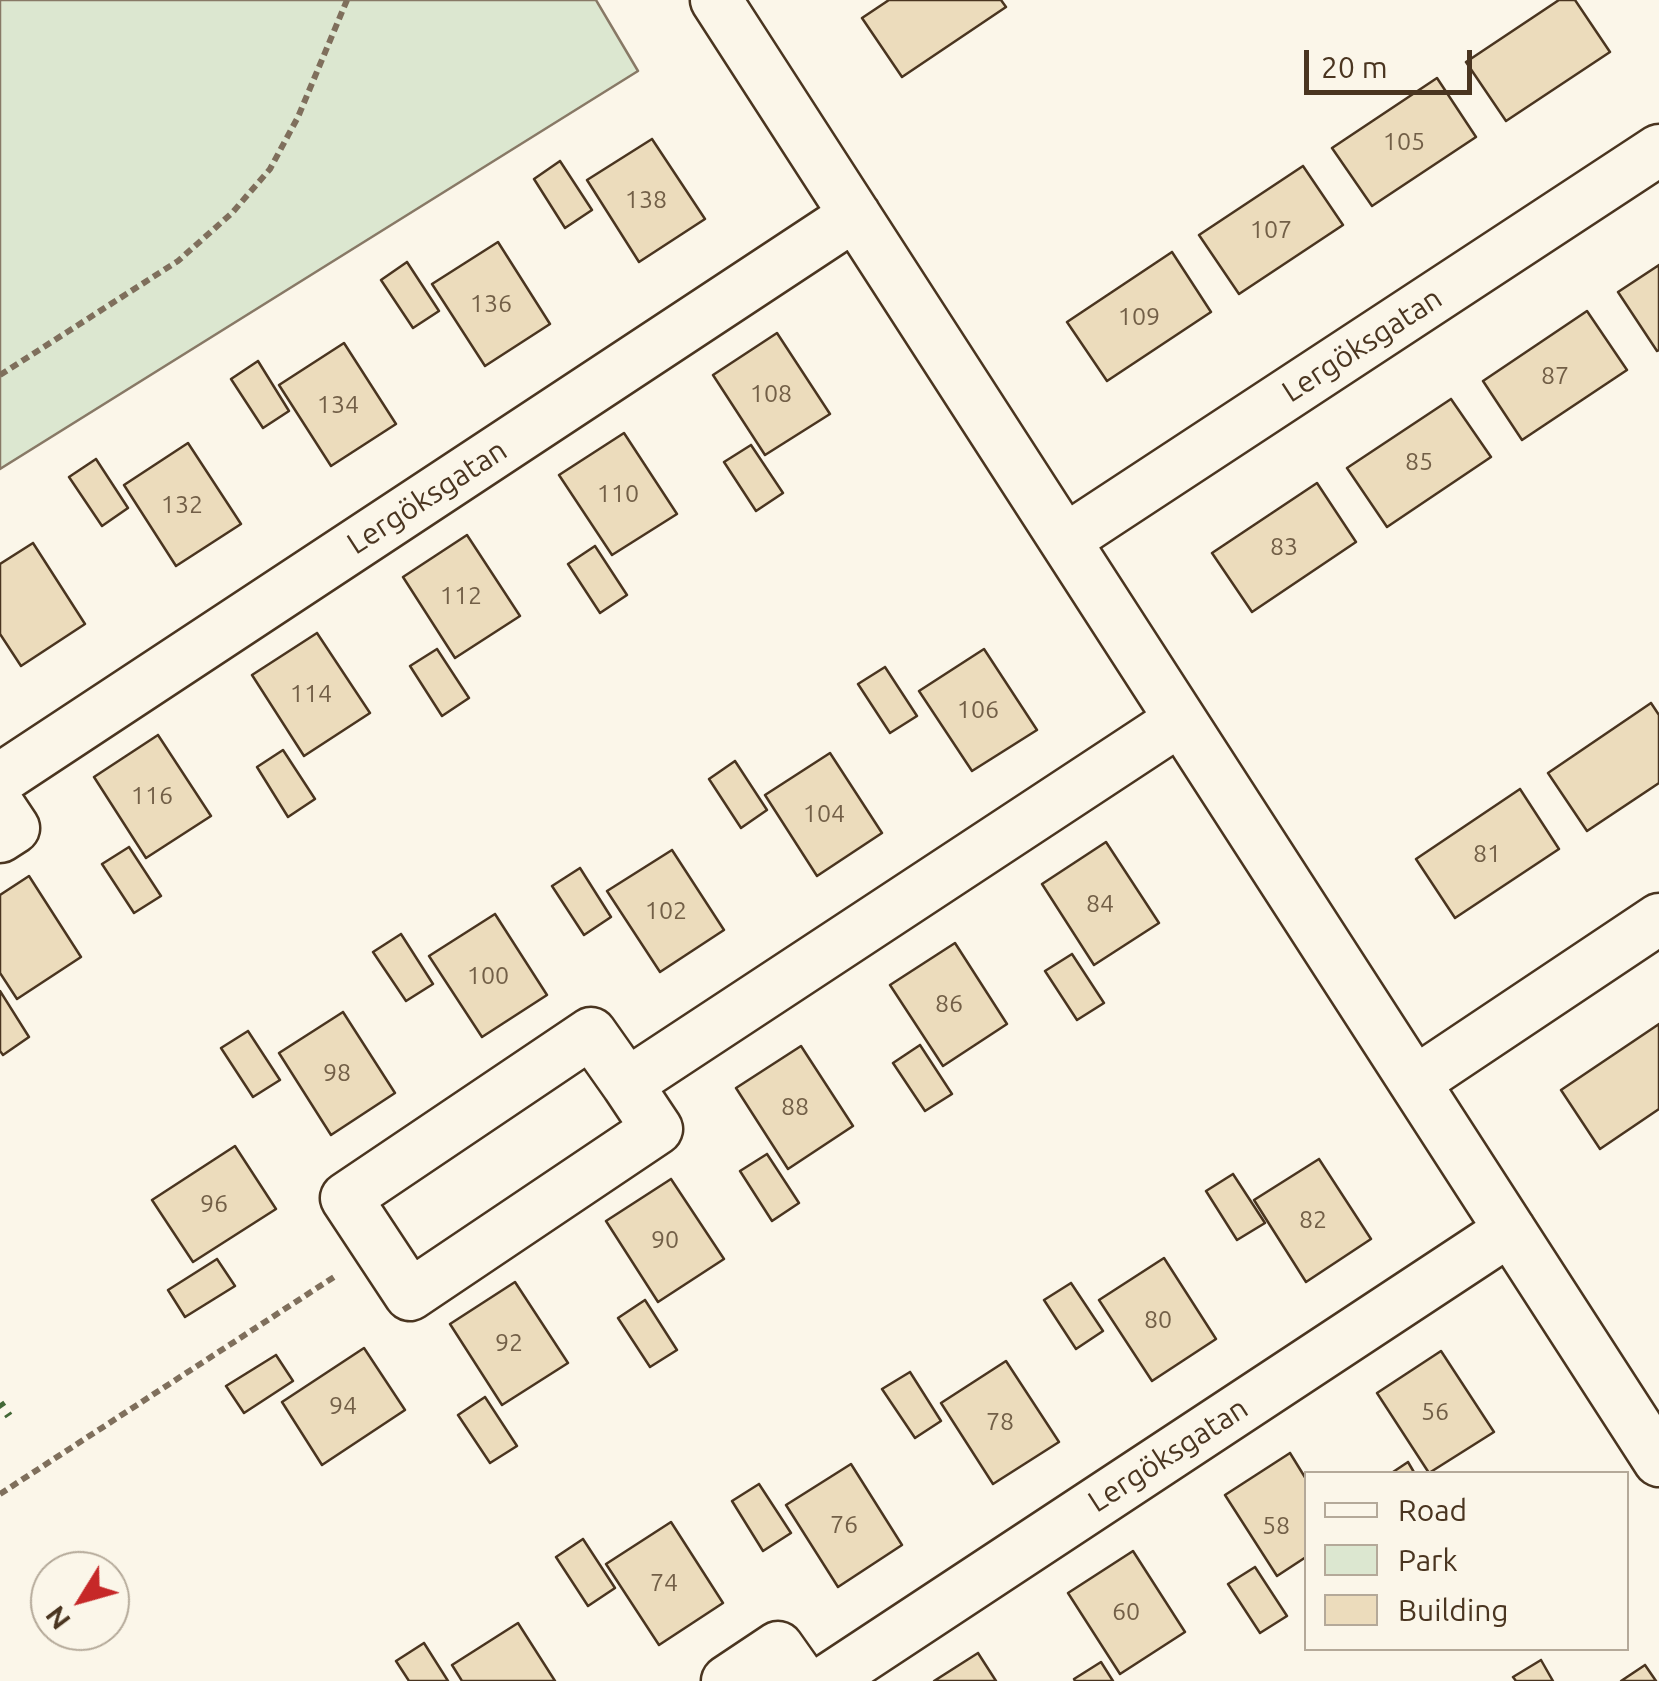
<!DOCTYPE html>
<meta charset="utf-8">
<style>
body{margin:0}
#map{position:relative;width:1659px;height:1681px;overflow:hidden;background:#fbf6e9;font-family:Ubuntu,sans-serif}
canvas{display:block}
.legend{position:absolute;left:1304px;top:1471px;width:325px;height:180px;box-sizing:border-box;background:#fbf6e9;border:2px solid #b4a999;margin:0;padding:12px 18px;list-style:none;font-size:30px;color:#4a3520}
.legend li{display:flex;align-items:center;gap:20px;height:50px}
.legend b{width:50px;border:2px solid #b4a999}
.north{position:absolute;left:30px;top:1551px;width:100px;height:100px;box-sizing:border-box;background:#fbf6e9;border:2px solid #b4a999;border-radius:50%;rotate:233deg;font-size:28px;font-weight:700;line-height:40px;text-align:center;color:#4a3520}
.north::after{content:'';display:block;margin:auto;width:35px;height:45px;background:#c62828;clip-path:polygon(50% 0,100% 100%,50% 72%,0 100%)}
.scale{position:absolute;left:1304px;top:50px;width:168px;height:45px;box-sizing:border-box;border:5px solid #4a3520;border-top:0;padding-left:12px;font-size:30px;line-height:35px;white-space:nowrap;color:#4a3520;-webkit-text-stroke:8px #fbf6e9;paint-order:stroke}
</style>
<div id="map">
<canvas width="1659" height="1681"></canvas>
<ul class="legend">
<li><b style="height:12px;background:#fbf6e9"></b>Road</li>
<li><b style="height:28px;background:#dce7d0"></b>Park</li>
<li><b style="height:28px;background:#ecdcbc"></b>Building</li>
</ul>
<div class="north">N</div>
<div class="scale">20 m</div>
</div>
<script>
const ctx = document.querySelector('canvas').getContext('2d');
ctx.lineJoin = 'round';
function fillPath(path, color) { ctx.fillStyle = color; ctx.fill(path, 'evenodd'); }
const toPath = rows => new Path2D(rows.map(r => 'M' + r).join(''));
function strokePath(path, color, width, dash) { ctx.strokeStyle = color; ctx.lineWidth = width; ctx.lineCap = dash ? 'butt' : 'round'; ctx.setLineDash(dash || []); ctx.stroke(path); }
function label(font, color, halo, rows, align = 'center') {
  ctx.font = font + ' Ubuntu,sans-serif'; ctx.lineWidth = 8; ctx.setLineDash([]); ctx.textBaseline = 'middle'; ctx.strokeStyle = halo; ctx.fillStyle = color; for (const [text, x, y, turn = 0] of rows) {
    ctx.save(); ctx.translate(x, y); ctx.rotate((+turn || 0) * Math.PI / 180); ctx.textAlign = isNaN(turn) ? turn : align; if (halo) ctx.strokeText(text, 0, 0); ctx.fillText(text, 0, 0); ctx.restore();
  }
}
const green = toPath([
 [0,0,596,0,638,71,0,469,0,0]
]);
fillPath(green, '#dce7d0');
strokePath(green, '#887966', 2.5);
const building = toPath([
 [889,0,1001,0,1006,7,902,77,862,18,889,0],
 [1559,0,1575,0,1610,52,1506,121,1466,62,1559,0],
 [1437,78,1476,137,1372,206,1332,148,1437,78],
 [652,139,705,219,639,262,587,180,652,139],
 [560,161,592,210,565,228,534,179,560,161],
 [1303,166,1343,225,1239,294,1199,235,1303,166],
 [498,242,550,324,485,366,432,284,498,242],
 [1172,252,1211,312,1107,381,1067,322,1172,252],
 [407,262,439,311,413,328,381,280,407,262],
 [1659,265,1659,350,1657,351,1618,292,1659,265],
 [1587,311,1627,370,1522,440,1483,381,1587,311],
 [777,333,830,414,765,455,713,375,777,333],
 [344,343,396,424,331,466,279,385,344,343],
 [258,361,289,411,263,428,231,379,258,361],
 [1451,399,1491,457,1387,527,1347,468,1451,399],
 [624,433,677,514,612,555,559,475,624,433],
 [188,443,241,524,176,566,124,485,188,443],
 [751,445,783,493,756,511,724,462,751,445],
 [96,459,128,508,102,526,69,477,96,459],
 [1317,483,1356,542,1252,612,1212,553,1317,483],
 [467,535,520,616,455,658,403,577,467,535],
 [33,543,85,624,21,666,0,634,0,564,33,543],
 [595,546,627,595,600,613,568,564,595,546],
 [317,633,370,713,304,756,252,675,317,633],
 [437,649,469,698,442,716,410,666,437,649],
 [984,649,1037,730,972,771,919,691,984,649],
 [885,667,917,716,890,733,858,684,885,667],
 [1651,703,1659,715,1659,783,1587,831,1548,773,1651,703],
 [158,735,211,816,146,858,94,777,158,735],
 [283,750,315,799,288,817,257,767,283,750],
 [830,753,882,833,817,876,765,795,830,753],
 [735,761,767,810,741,828,709,779,735,761],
 [1520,789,1559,849,1455,918,1416,859,1520,789],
 [1106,842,1159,923,1094,965,1042,884,1106,842],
 [129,847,161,896,134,913,102,864,129,847],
 [672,850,724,930,660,972,607,891,672,850],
 [580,868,611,917,584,935,552,886,580,868],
 [29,876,81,957,17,999,0,973,0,895,29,876],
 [495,914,547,995,482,1037,429,956,495,914],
 [401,934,433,984,406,1001,373,952,401,934],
 [955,943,1007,1024,943,1066,890,985,955,943],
 [1072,954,1104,1003,1077,1020,1045,971,1072,954],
 [0,991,29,1037,3,1055,0,1051,0,991],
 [343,1012,395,1093,331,1135,279,1053,343,1012],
 [1659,1024,1659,1109,1600,1149,1561,1090,1659,1024],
 [248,1031,280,1080,253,1097,221,1048,248,1031],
 [920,1045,952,1094,925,1111,893,1063,920,1045],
 [801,1046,853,1126,788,1169,736,1088,801,1046],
 [235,1146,276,1209,193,1262,152,1200,235,1146],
 [767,1154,799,1203,772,1221,740,1171,767,1154],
 [1319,1159,1371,1239,1306,1282,1254,1200,1319,1159],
 [1233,1174,1265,1223,1237,1240,1206,1191,1233,1174],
 [671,1179,724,1259,658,1302,606,1221,671,1179],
 [1164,1258,1216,1339,1152,1381,1099,1300,1164,1258],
 [217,1259,235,1286,185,1317,168,1290,217,1259],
 [515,1282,568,1363,502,1405,450,1324,515,1282],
 [1071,1283,1103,1331,1076,1349,1044,1300,1071,1283],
 [645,1300,677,1350,650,1367,618,1318,645,1300],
 [364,1348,405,1410,322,1465,282,1402,364,1348],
 [1441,1351,1494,1432,1429,1473,1377,1393,1441,1351],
 [276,1355,293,1381,244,1413,226,1386,276,1355],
 [1006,1361,1059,1442,993,1484,941,1403,1006,1361],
 [910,1372,941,1421,915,1438,882,1389,910,1372],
 [485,1397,517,1446,490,1463,458,1415,485,1397],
 [1290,1453,1306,1479,1306,1557,1277,1576,1225,1495,1290,1453],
 [1408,1462,1415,1474,1390,1474,1408,1462],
 [851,1464,902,1545,838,1587,786,1505,851,1464],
 [759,1484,791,1533,763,1551,732,1501,759,1484],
 [671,1522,723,1603,659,1645,606,1564,671,1522],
 [583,1539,615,1588,588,1606,556,1557,583,1539],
 [1133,1551,1185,1632,1120,1674,1068,1593,1133,1551],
 [1255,1567,1287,1616,1260,1633,1228,1584,1255,1567],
 [518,1623,555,1681,462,1681,452,1665,518,1623],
 [424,1643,448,1681,409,1681,396,1661,424,1643],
 [978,1653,996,1681,934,1681,978,1653],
 [1541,1660,1553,1681,1516,1681,1513,1677,1541,1660],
 [1101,1662,1113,1681,1075,1681,1074,1679,1101,1662],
 [1645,1665,1656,1681,1621,1681,1645,1665]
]);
fillPath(building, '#ecdcbc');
strokePath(building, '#4a3520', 2.5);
const street = toPath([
 [716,0,1659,1461],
 [1065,540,1659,150],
 [0,779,855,215],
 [0,807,14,828,0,837],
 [1415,1082,1659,919],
 [627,1084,657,1129,410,1295,346,1198,591,1033,627,1084,1180,720],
 [727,1681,778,1647,802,1681],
 [826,1681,1510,1230]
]);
strokePath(street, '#4a3520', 55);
strokePath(toPath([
 [0,375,178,261,232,213,270,169,298,117,347,0],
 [0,1494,334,1277]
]), '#7f6f5c', 6, [8, 5]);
strokePath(street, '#fbf6e9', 50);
strokePath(toPath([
 [0,1403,9,1416]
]), '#436837', 8, [5, 8]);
label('25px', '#725f47', null, [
 ["105",1404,142],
 ["138",646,200],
 ["107",1271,230],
 ["136",491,304],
 ["109",1139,317],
 ["87",1555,376],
 ["108",771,394],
 ["134",338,405],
 ["85",1419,462],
 ["110",618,494],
 ["132",182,505],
 ["83",1284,547],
 ["112",461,596],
 ["114",311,694],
 ["106",978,710],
 ["116",152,796],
 ["104",824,814],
 ["81",1487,854],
 ["84",1100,904],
 ["102",666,911],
 ["100",488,976],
 ["86",949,1004],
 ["98",337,1073],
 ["88",795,1107],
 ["96",214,1204],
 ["82",1313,1220],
 ["90",665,1240],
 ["80",1158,1320],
 ["92",509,1343],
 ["94",343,1406],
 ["56",1435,1412],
 ["78",1000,1422],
 ["76",844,1525],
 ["58",1276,1526],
 ["74",664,1583],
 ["60",1126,1612]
]);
label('30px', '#4a3520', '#fbf6e9', [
 ["Lergöksgatan",1362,345,-33],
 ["Lergöksgatan",427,497,-33],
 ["Lergöksgatan",1168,1455,-33]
]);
</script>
